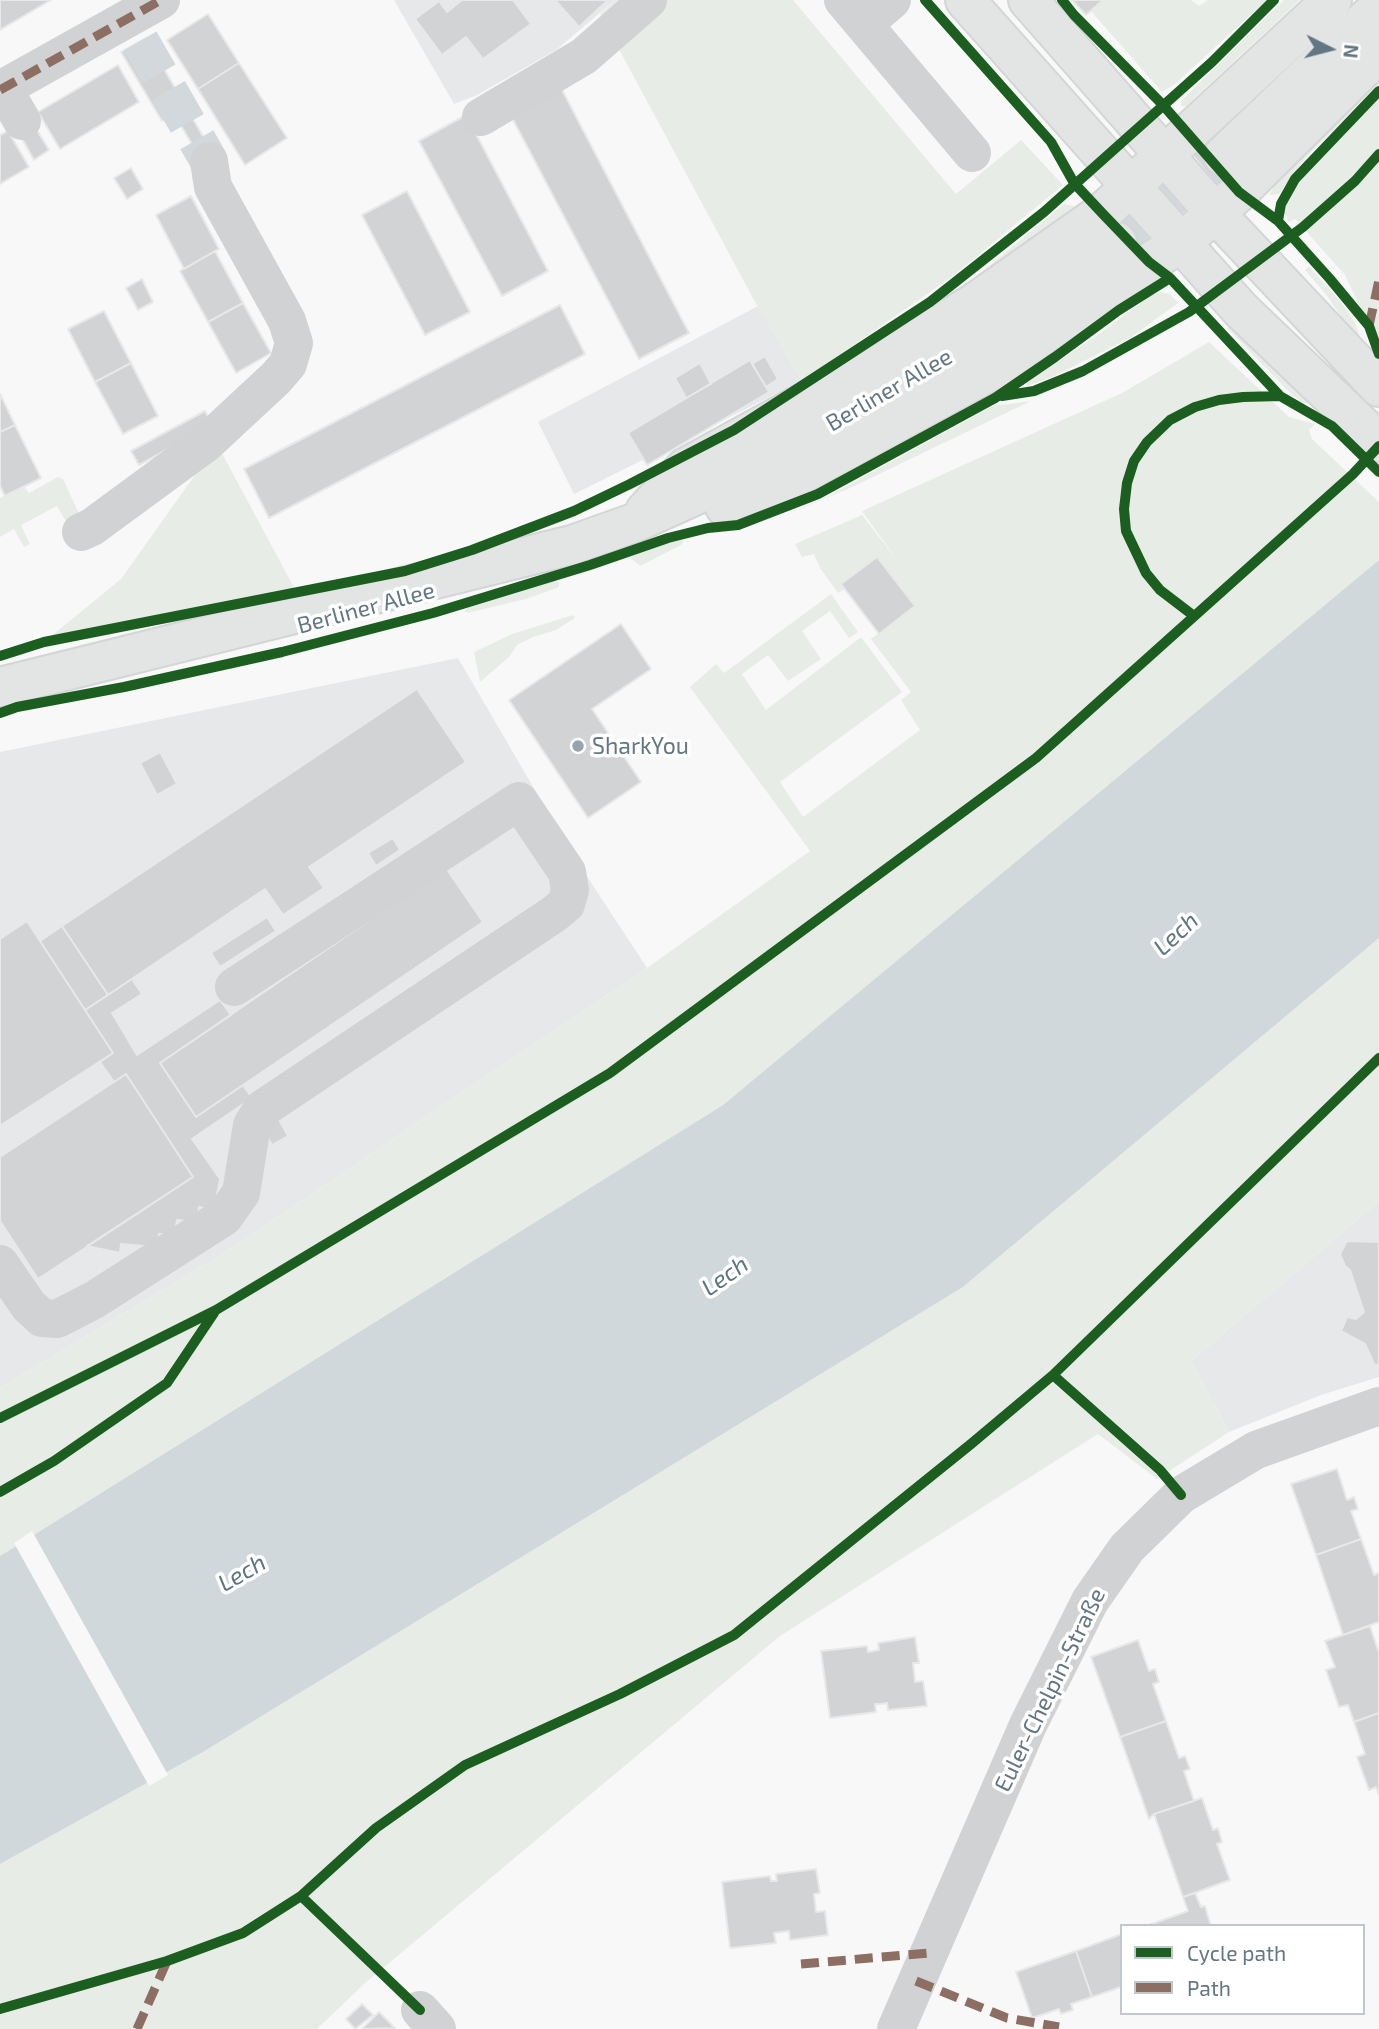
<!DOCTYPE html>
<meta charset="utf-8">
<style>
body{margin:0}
#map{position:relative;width:1379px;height:2029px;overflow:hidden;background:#f8f8f8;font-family:"Exo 2",sans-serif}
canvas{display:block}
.legend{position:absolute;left:1120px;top:1924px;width:245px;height:91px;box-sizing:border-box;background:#fff;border:2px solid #c0c8ce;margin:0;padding:9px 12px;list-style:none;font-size:21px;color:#627684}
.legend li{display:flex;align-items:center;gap:14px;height:35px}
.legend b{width:35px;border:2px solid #c0c8ce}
.north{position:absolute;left:1295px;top:14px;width:70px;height:70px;-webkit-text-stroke:5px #fff;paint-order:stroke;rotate:96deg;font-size:19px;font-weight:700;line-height:28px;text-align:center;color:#627684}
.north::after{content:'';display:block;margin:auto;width:24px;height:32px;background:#627684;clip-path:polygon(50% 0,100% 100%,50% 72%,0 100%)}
</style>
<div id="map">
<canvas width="1379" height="2029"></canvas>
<ul class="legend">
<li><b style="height:9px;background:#1b5e20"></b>Cycle path</li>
<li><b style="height:9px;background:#8d6e63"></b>Path</li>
</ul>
<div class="north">N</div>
</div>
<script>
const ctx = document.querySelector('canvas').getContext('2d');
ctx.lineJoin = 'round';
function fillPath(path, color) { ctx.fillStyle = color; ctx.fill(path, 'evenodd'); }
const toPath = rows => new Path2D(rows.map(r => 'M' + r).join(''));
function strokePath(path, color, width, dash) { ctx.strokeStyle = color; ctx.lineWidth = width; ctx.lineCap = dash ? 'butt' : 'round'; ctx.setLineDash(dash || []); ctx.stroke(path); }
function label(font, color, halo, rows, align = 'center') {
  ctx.font = font + ' "Exo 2",sans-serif'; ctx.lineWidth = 7; ctx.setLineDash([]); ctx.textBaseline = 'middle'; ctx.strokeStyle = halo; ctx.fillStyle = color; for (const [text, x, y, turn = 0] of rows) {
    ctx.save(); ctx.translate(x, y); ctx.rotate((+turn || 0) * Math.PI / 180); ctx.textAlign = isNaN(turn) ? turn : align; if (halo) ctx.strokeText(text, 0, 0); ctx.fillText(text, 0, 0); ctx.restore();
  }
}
fillPath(toPath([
 [394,0,615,0,556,50,477,95,454,104],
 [758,306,802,381,574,494,538,422],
 [458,658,571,852,647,968,221,1255,0,1388,0,752],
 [1379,1201,1379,1377,1321,1395,1229,1432,1191,1361]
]), '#e7e8e9');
fillPath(toPath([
 [615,0,793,0,956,194,1021,140,1063,185,953,276,802,381,754,300,600,14],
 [1101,0,1191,0,1199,6,1208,0,1267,0,1175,84,1162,92,1091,11],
 [1284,0,1300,0,1186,106,1181,106,1181,101],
 [1379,74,1379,87,1306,157,1279,194,1269,195,1282,172],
 [1379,91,1379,354,1369,326,1345,275,1295,219,1289,222,1283,211,1285,208,1281,204,1295,179],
 [1064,204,1073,206,1076,209,1011,263,936,304,977,276],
 [1309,266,1341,302,1354,321,1367,354,1327,296,1305,270],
 [1161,292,1170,294,1178,303,1130,338,1052,377,1027,386,1026,383,1099,334,1151,295],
 [1236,323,1317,404,1303,403,1292,395,1227,328],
 [1209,342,1289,417,1315,424,1309,430,1312,439,1379,502,1379,560,723,1105,0,1556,0,1388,221,1255,647,968,810,851,690,687,716,664,724,673,831,594,858,632,849,638,830,611,802,631,821,659,788,681,768,655,742,674,766,710,861,637,902,692,780,782,803,817,920,730,901,700,911,692,871,639,914,606,877,557,841,584,845,589,838,593,820,568,814,554,802,557,795,544,862,515,897,560,862,511,1122,393],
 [1031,401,850,488,781,517,829,496,993,406],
 [217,444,297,593,44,642,121,579],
 [58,477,63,479,81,518,68,525,57,506,21,525,30,544,24,547,14,529,0,537,0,498,24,486,29,493],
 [679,539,684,541,681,545,640,566,629,557,657,544],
 [555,580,559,583,559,587,526,599,467,613,465,611,467,607,483,601],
 [573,615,575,618,556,630,533,637,517,645,509,657,480,682,474,652,512,634],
 [1379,938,1379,1201,1191,1361,1229,1432,1157,1479,1098,1434,780,1636,364,1984,317,2029,0,2029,0,1864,203,1752,963,1287]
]), '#e8ece6');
fillPath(toPath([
 [1379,560,1379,938,963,1287,203,1752,0,1864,0,1556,723,1105]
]), '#d0d8dc');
fillPath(toPath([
 [32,1531,168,1775,149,1786,14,1543]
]), '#f8f8f8');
const building = toPath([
 [0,0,51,0,0,30,0,0],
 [462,0,513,0,531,24,483,59,466,37,442,55,415,19,439,1,447,12,462,0],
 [555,0,608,0,579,27,555,0],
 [1072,0,1101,0,1102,1,1086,15,1072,0],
 [208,14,239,63,198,89,167,40,208,14],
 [146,38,215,157,204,164,174,114,162,121,121,52,146,38],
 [239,63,287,138,245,165,198,89,239,63],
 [118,65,139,102,60,149,38,112,118,65],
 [560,86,689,333,639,359,509,112,560,86],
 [466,115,548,271,502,296,419,141,466,115],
 [29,117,49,150,34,160,15,126,29,117],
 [8,131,29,167,0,184,0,135,8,131],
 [131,168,143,189,127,199,114,178,131,168],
 [407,191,470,312,425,335,362,215,407,191],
 [191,196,219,249,184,269,156,215,191,196],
 [215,251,243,303,208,322,180,271,215,251],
 [142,279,153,302,138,310,126,288,142,279],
 [243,303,271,353,236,373,208,322,243,303],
 [560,305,585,354,269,518,244,469,560,305],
 [104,311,131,363,95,382,68,329,104,311],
 [765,356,778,379,766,387,752,364,765,356],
 [750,360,769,392,647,465,628,433,750,360],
 [131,363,158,416,123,434,95,382,131,363],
 [700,363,711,384,686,398,675,378,700,363],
 [0,394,15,425,0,432,0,394],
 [205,411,212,425,139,465,131,451,205,411],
 [15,425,41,478,5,496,0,486,0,432,15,425],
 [877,557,915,606,879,634,841,584,877,557],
 [621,624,651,669,592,709,641,782,588,818,509,700,621,624],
 [417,689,466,762,309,867,324,888,283,915,265,889,108,995,62,926,417,689],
 [160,752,177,784,157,795,140,763,160,752],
 [393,838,400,850,376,866,368,853,393,838],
 [446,868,483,922,196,1117,160,1063,446,868],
 [267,917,276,931,220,967,211,953,267,917],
 [27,921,113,1053,0,1126,0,939,27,921],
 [62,926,108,995,85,1010,40,941,62,926],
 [132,979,142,994,112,1013,137,1055,220,1000,231,1015,160,1063,196,1117,243,1085,252,1098,192,1139,220,1179,214,1210,199,1207,197,1222,177,1220,174,1235,159,1234,157,1247,121,1244,120,1253,87,1246,193,1177,126,1074,114,1082,100,1062,113,1053,85,1010,132,979],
 [126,1074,193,1177,38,1279,0,1221,0,1157,126,1074],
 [277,1116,288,1136,272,1145,261,1126,277,1116],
 [1347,1241,1379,1242,1379,1364,1375,1366,1365,1344,1341,1331,1347,1317,1356,1319,1364,1312,1350,1270,1345,1266,1340,1254,1347,1241],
 [1337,1469,1347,1500,1354,1497,1358,1509,1351,1511,1361,1539,1316,1555,1291,1484,1337,1469],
 [1361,1539,1374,1575,1379,1573,1379,1622,1343,1635,1316,1555,1361,1539],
 [1370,1626,1379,1653,1379,1713,1354,1722,1348,1705,1339,1707,1326,1670,1335,1667,1325,1641,1370,1626],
 [915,1637,919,1663,913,1663,915,1682,923,1681,927,1706,888,1710,887,1703,881,1704,875,1704,876,1712,830,1718,821,1651,867,1646,868,1652,879,1650,878,1643,915,1637],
 [1138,1640,1149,1671,1155,1669,1159,1682,1153,1684,1166,1721,1120,1737,1091,1657,1138,1640],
 [1379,1713,1379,1796,1376,1787,1369,1790,1357,1757,1365,1754,1354,1722,1379,1713],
 [1166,1721,1179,1758,1185,1756,1190,1769,1184,1771,1194,1801,1154,1814,1149,1819,1120,1737,1166,1721],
 [1202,1798,1213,1830,1218,1828,1222,1842,1217,1844,1230,1880,1183,1897,1154,1814,1202,1798],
 [816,1869,820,1893,814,1894,816,1912,825,1911,828,1935,790,1940,789,1931,781,1932,774,1933,776,1943,730,1948,722,1882,770,1876,771,1881,777,1881,776,1874,816,1869],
 [1195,1893,1201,1907,1205,1906,1211,1926,1146,1926,1188,1911,1183,1897,1195,1893],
 [1122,1934,1122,1990,1121,1987,1092,1997,1076,1951,1122,1934],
 [1076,1951,1092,1997,1071,2004,1073,2010,1061,2014,1059,2009,1032,2018,1016,1972,1076,1951],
 [362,2004,373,2015,355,2029,346,2019,362,2004],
 [379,2012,395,2028,362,2029,379,2012]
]);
fillPath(building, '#d2d3d4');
strokePath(building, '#e8e8e8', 2);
strokePath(toPath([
 [140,41,209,161]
]), '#d2d8db', 38, [38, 19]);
strokePath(toPath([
 [1117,242,1223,156]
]), '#d2d8db', 38, [38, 19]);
const major = toPath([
 [965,0,1241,310,1379,442],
 [1028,0,1216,214,1379,387],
 [1223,156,1379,7],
 [725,507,790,481,993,370,1136,271,1181,243,1239,192,1379,53],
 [645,511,685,468,858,373,973,304,1102,213,1332,0],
 [0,687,572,545,634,523,747,472,959,350,1117,242]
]);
strokePath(major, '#d4d5d7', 42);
strokePath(toPath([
 [843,0,972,153],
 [864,24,892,0],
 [3,88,22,121],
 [0,90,161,0],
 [481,117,584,56,648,0],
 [81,532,92,527,205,444,276,378,288,364,294,343,287,321,213,187,209,161],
 [0,1264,29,1306,42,1318,57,1319,94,1300,224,1217,241,1193,252,1125,262,1109,554,914,566,904,570,890,567,872,519,801,234,987],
 [420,2010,437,2029],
 [896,2029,1028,1725,1090,1601,1127,1548,1181,1495,1256,1450,1379,1406]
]), '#d1d2d3', 38);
strokePath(major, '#e3e4e4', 38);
strokePath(toPath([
 [0,90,161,0],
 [1369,326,1379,280],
 [801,1964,929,1953],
 [916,1981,1007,2018,1059,2027],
 [137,2029,167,1961]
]), '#8d6e63', 9, [18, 9]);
strokePath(toPath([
 [925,0,1051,142,1074,183,1102,213,1149,262,1170,278,1280,396,1332,426,1379,472],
 [1062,0,1074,15,1162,104,1239,192,1278,221,1330,279,1369,326,1379,354],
 [1278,221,1281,204,1295,179,1379,91],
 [1002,396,1034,391,1083,371,1189,312,1303,227,1355,181,1379,154],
 [1194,616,1160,590,1146,573,1126,531,1124,509,1127,483,1134,461,1147,442,1170,420,1195,407,1219,400,1243,397,1280,396],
 [0,656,44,642,405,571,472,550,574,511,630,484,734,430,930,302,1044,212,1212,62,1274,0],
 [0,713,17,707,124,687,282,652,433,613,590,565,668,538,708,528,738,525,818,494,995,398,1055,357,1119,310,1170,278],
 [1053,1375,1160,1470,1181,1495],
 [0,1418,216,1310,610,1073,1036,758,1353,474,1379,446],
 [0,1492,54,1461,167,1383,214,1313],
 [301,1896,420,2010],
 [0,2009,167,1961,243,1933,301,1896,376,1828,465,1765,620,1694,734,1635,971,1444,1053,1375,1379,1058]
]), '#1b5e20', 10);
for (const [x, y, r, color] of [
 [578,746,7,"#96a4ad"]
]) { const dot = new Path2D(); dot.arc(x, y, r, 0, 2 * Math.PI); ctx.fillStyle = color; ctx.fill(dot); strokePath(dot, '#fff', 2.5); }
label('23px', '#627684', '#fff', [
 ["Berliner Allee",889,390,-30],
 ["Berliner Allee",366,608,-15],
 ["Euler-Chelpin-Straße",1050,1690,-64]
]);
label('23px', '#627684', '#fff', [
 ["SharkYou",592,746]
], 'left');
label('italic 24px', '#5d767e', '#fff', [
 ["Lech",1176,934,-43],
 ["Lech",725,1276,-35],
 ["Lech",242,1573,-30]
]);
</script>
